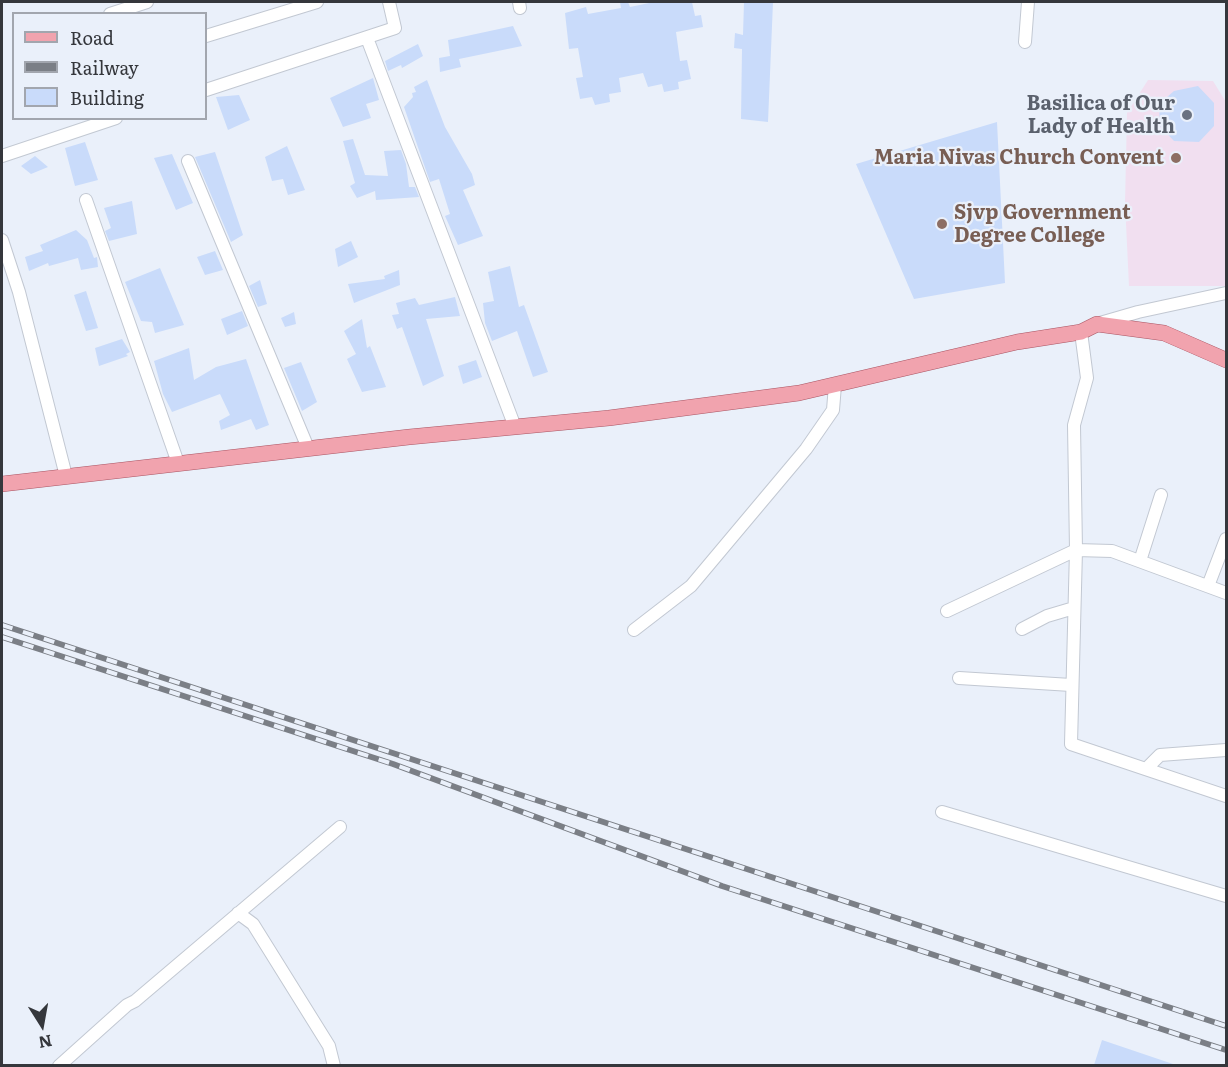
<!DOCTYPE html>
<style>
body{margin:0}
#map{position:relative;width:1228px;height:1067px;overflow:hidden;background:#eaf0fa;font-family:Literata,serif}
canvas{display:block}
.frame{position:absolute;inset:0;border:3px solid #35373c;pointer-events:none}
.legend{position:absolute;left:12px;top:12px;width:195px;height:108px;box-sizing:border-box;background:#eaf0fa;border:2px solid #a2a6ae;margin:0;padding:8px 10px;list-style:none;font-size:18px;color:#35373c}
.legend li{display:flex;align-items:center;gap:12px;height:30px}
.legend b{width:30px;border:2px solid #a2a6ae}
.north{position:absolute;left:12px;top:995px;width:60px;height:60px;-webkit-text-stroke:4px #eaf0fa;paint-order:stroke;rotate:169deg;font-size:16px;font-weight:700;line-height:24px;text-align:center;color:#35373c}
.north::after{content:'';display:block;margin:auto;width:21px;height:27px;background:#35373c;clip-path:polygon(50% 0,100% 100%,50% 72%,0 100%)}
</style>
<div id="map">
<canvas width="1228" height="1067"></canvas>
<div class="frame"></div>
<ul class="legend">
<li><b style="height:8px;background:#f1a3ae"></b>Road</li>
<li><b style="height:8px;background:#7b7f86"></b>Railway</li>
<li><b style="height:16px;background:#c9dbfa"></b>Building</li>
</ul>
<div class="north">N</div>
</div>
<script>
const ctx = document.querySelector('canvas').getContext('2d');
ctx.lineJoin = 'round';
function fillPath(path, color) { ctx.fillStyle = color; ctx.fill(path, 'evenodd'); }
const toPath = rows => new Path2D(rows.map(r => 'M' + r).join(''));
function strokePath(path, color, width, dash) { ctx.strokeStyle = color; ctx.lineWidth = width; ctx.lineCap = dash ? 'butt' : 'round'; ctx.setLineDash(dash || []); ctx.stroke(path); }
function label(font, color, halo, rows, align = 'center') {
  ctx.font = font + ' Literata,serif'; ctx.lineWidth = 4.5; ctx.setLineDash([]); ctx.textBaseline = 'middle'; ctx.strokeStyle = halo; ctx.fillStyle = color; for (const [text, x, y, turn = 0] of rows) {
    ctx.save(); ctx.translate(x, y); ctx.rotate((+turn || 0) * Math.PI / 180); ctx.textAlign = isNaN(turn) ? turn : align; if (halo) ctx.strokeText(text, 0, 0); ctx.fillText(text, 0, 0); ctx.restore();
  }
}
fillPath(toPath([
 [1148,80,1213,81,1226,102,1226,286,1129,286,1125,203,1127,113]
]), '#f1dff0');
fillPath(toPath([
 [620,2,628,2,630,7,654,2,692,2,695,16,701,15,703,27,676,32,680,61,687,60,691,79,678,82,679,89,664,92,662,84,648,87,643,73,619,78,621,92,609,94,610,102,595,105,592,97,580,99,576,78,583,77,578,48,569,49,565,13,586,7,588,14,621,8],
 [744,2,773,2,768,122,741,119,742,49,734,48,735,33,743,35],
 [513,26,522,46,459,59,461,67,440,72,439,58,450,56,448,40],
 [418,44,423,56,402,68,401,65,388,71,385,61],
 [373,78,379,100,366,104,371,118,343,127,330,98],
 [427,80,445,127,472,174,475,185,463,190,483,236,458,245,445,216,450,214,439,179,430,182,404,107,413,97,412,93,416,92,414,87],
 [1198,86,1214,103,1214,126,1199,142,1174,141,1160,126,1159,104,1174,91],
 [239,95,250,120,228,130,216,97],
 [997,122,1005,283,914,299,856,164],
 [353,139,365,175,388,176,384,151,401,150,406,164,409,187,415,187,419,197,376,200,375,191,357,198,350,186,355,183,343,141],
 [85,142,98,180,75,186,65,148],
 [287,146,305,190,288,195,283,179,272,181,265,157],
 [215,152,243,235,231,242,195,157],
 [172,154,193,203,176,210,154,158],
 [35,156,48,167,31,174,21,166],
 [132,201,137,234,109,241,105,231,111,228,104,208],
 [76,230,87,240,94,258,97,257,98,267,81,270,78,258,49,266,48,263,29,271,25,257,43,251,40,245],
 [351,241,358,257,338,267,335,249],
 [215,251,223,270,205,275,197,257],
 [510,266,519,307,524,305,548,372,533,377,517,331,492,341,485,323,483,303,494,301,488,272],
 [160,268,184,325,155,333,152,322,141,321,125,282],
 [399,270,400,285,354,303,348,284,385,279,384,276],
 [260,280,267,304,258,307,249,286],
 [86,291,98,328,86,331,74,295],
 [455,297,460,316,426,319,444,376,423,386,402,327,397,329,392,315,399,314,396,303,415,298,419,305],
 [242,311,248,326,227,335,221,319],
 [294,312,296,324,285,327,281,318],
 [362,319,367,348,370,346,386,387,362,392,347,359,356,354,344,331],
 [122,339,130,352,126,354,128,356,99,366,95,348],
 [189,348,194,380,216,367,246,359,269,425,256,430,251,419,221,430,219,421,230,415,220,394,172,412,163,394,154,361],
 [476,360,482,377,463,384,458,366],
 [301,362,317,402,302,411,284,368],
 [1102,1040,1173,1064,1173,1065,1094,1065]
]), '#c9dbfa');
const minor = toPath([
 [519,2,520,8],
 [110,14,147,2],
 [206,36,317,2],
 [367,38,515,427],
 [1025,42,1028,2],
 [206,90,395,28,389,2],
 [2,156,116,118],
 [188,161,308,448],
 [86,200,178,463],
 [2,240,19,292,66,476],
 [1100,323,1138,312,1226,293],
 [1081,332,1087,378,1074,425,1076,550,1071,744,1226,796],
 [1140,561,1161,495],
 [1208,586,1226,539],
 [947,611,1076,550,1112,551,1226,593],
 [1022,629,1047,616,1074,608],
 [634,630,691,586,806,449,833,410,835,385],
 [959,678,1071,685],
 [1146,769,1160,755,1226,750],
 [942,812,1226,896],
 [238,913,253,924,329,1046,334,1066],
 [59,1066,127,1005,135,1001,340,827]
]);
const major = toPath([
 [2,484,409,437,609,418,799,393,1017,342,1081,332,1097,324,1164,333,1226,360]
]);
strokePath(minor, '#c2c8d2', 14);
strokePath(major, '#a95563', 16);
strokePath(minor, '#fff', 12);
strokePath(major, '#f1a3ae', 15);
const rail = toPath([
 [2,625,1226,1026],
 [2,637,393,764,722,886,1226,1050]
]);
strokePath(rail, '#7b7f86', 6);
strokePath(rail, '#eaf0fa', 4, [11]);
for (const [x, y, r, color] of [
 [1187,115,6,"#6b7280"],
 [1176,158,6,"#8d6e63"],
 [942,224,6,"#8d6e63"]
]) { const dot = new Path2D(); dot.arc(x, y, r, 0, 2 * Math.PI); ctx.fillStyle = color; ctx.fill(dot); strokePath(dot, '#eaf0fa', 2); }
label('bold 20px', '#5b616d', '#eaf0fa', [
 ["Basilica of Our",1175,104],
 ["Lady of Health",1175,127]
], 'right');
label('bold 20px', '#785e54', '#eaf0fa', [
 ["Maria Nivas Church Convent",1164,158],
 ["Sjvp Government",954,213,"left"],
 ["Degree College",954,236,"left"]
], 'right');
</script>
